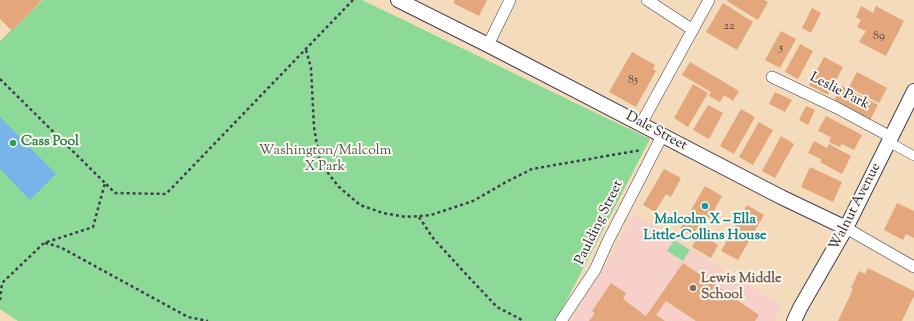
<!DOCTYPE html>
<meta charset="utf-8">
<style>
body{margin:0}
canvas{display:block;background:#f3dbbb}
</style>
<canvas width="914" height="321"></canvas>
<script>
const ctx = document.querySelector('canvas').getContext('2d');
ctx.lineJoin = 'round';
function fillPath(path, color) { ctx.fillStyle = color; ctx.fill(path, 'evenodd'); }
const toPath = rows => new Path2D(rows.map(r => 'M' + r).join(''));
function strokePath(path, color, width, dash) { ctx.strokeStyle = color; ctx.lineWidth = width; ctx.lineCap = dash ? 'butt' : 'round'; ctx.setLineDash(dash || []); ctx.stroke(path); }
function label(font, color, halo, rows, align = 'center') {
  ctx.font = font + ' "Sorts Mill Goudy",serif'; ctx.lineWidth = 4; ctx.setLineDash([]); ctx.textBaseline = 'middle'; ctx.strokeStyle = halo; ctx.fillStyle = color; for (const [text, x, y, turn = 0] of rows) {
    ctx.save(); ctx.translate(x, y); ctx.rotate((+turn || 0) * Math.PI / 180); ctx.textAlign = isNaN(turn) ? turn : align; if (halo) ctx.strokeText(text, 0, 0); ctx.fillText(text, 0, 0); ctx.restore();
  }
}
fillPath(toPath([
 [634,213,781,305,775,321,571,321,608,260]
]), '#f7d0c9');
fillPath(toPath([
 [43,0,362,0,650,139,556,321,18,321,0,309,0,41],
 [674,240,690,250,683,261,667,251]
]), '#8dda98');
fillPath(toPath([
 [0,117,56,174,30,200,0,169]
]), '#76b4e9');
fillPath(toPath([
 [0,0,42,0,12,31,0,19],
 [455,0,487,0,479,16,453,3],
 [728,0,764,0,768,2,758,20,727,1],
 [723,3,753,22,737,50,706,32],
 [861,6,873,13,876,6,904,21,886,56,859,42,866,31,857,27,861,20,856,17],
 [812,8,821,13,811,33,802,28],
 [781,31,796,39,780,68,765,60],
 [800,44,813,51,798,79,785,72],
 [632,52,655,65,653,69,656,71,636,107,609,92],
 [824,57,843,67,828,95,809,85],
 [690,62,739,91,733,101,724,95,720,102,709,96,711,92,682,75],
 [857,72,887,88,879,103,849,87],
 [693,84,708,93,688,127,674,118],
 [842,86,878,105,870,120,845,111,847,107,834,100],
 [775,92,792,100,785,112,769,104],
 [708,105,723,113,709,139,693,130],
 [806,106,815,110,808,125,799,120],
 [741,109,755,117,734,154,720,146],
 [826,116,862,135,854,150,842,144,840,147,829,142,831,137,818,131],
 [759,122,773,130,753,165,739,157],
 [781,136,794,144,775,178,762,171],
 [814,141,827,148,829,144,851,156,842,174,820,162,821,159,808,153],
 [810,167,842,182,833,202,801,187],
 [664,169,681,178,671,197,666,194,655,212,643,205],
 [705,186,722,196,710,218,704,215,693,236,680,229],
 [897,203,914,211,914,238,906,234,903,240,884,230],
 [747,205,764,215,738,260,721,251],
 [699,234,718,245,711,258,692,247],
 [683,263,759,315,755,321,696,321,666,301,656,315,665,321,589,321,595,313,592,311,611,283,626,293,623,299,646,316],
 [868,268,914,291,914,296,902,321,838,321,853,289,851,288,859,271,865,274]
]), '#e4a77c');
const pedestrian = toPath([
 [889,142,914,156]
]);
const minor = toPath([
 [647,0,693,30],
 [488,45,510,0],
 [772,77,837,108,891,137],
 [641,124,709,0],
 [846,228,914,267],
 [561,321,595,270,608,241,662,136]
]);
const tertiary = toPath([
 [398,0,488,45,781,197,846,228],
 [794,321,800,308,846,228,914,91]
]);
strokePath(pedestrian, '#413e4e', 10);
strokePath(minor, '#413e4e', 12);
strokePath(tertiary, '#413e4e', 16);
strokePath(toPath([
 [306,50,311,68,314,127,320,163,339,187,360,205,383,213,406,217,431,215,473,201,506,182,532,169,641,150],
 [0,79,105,183],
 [419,217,433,238,464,272,497,307,524,321],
 [45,243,60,247,188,317,208,321],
 [0,300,2,283,44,243,93,227,105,183,115,193,166,194,353,0]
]), '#413e4e', 2.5, [3, 3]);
strokePath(pedestrian, '#fff', 9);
strokePath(minor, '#fff', 11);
strokePath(tertiary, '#fff', 14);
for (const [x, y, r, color] of [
 [13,143,4,"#2e9e5b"],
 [705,206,4,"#0f9aa8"],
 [693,288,4,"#8d6e63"]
]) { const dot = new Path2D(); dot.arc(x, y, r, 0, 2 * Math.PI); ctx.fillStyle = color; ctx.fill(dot); strokePath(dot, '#fbf7ec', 1.5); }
label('12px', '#52434b', null, [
 ["22",729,27],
 ["89",879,37],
 ["5",781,49],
 ["85",633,81]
]);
label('14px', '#22223b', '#fbf7ec', [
 ["Leslie Park",839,92,27],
 ["Dale Street",656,132,28],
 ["Walnut Avenue",856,207,-63],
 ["Paulding Street",600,223,-64]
]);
label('bold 14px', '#27864d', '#fbf7ec', [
 ["Cass Pool",21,143]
], 'left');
label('14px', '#425957', '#fbf7ec', [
 ["Washington/Malcolm",325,152],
 ["X Park",325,168]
]);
label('bold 14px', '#0d838f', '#fbf7ec', [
 ["Malcolm X – Ella",705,221],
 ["Little-Collins House",705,237]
]);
label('bold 14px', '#785e54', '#fbf7ec', [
 ["Lewis Middle",701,280],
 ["School",701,296]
], 'left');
</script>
